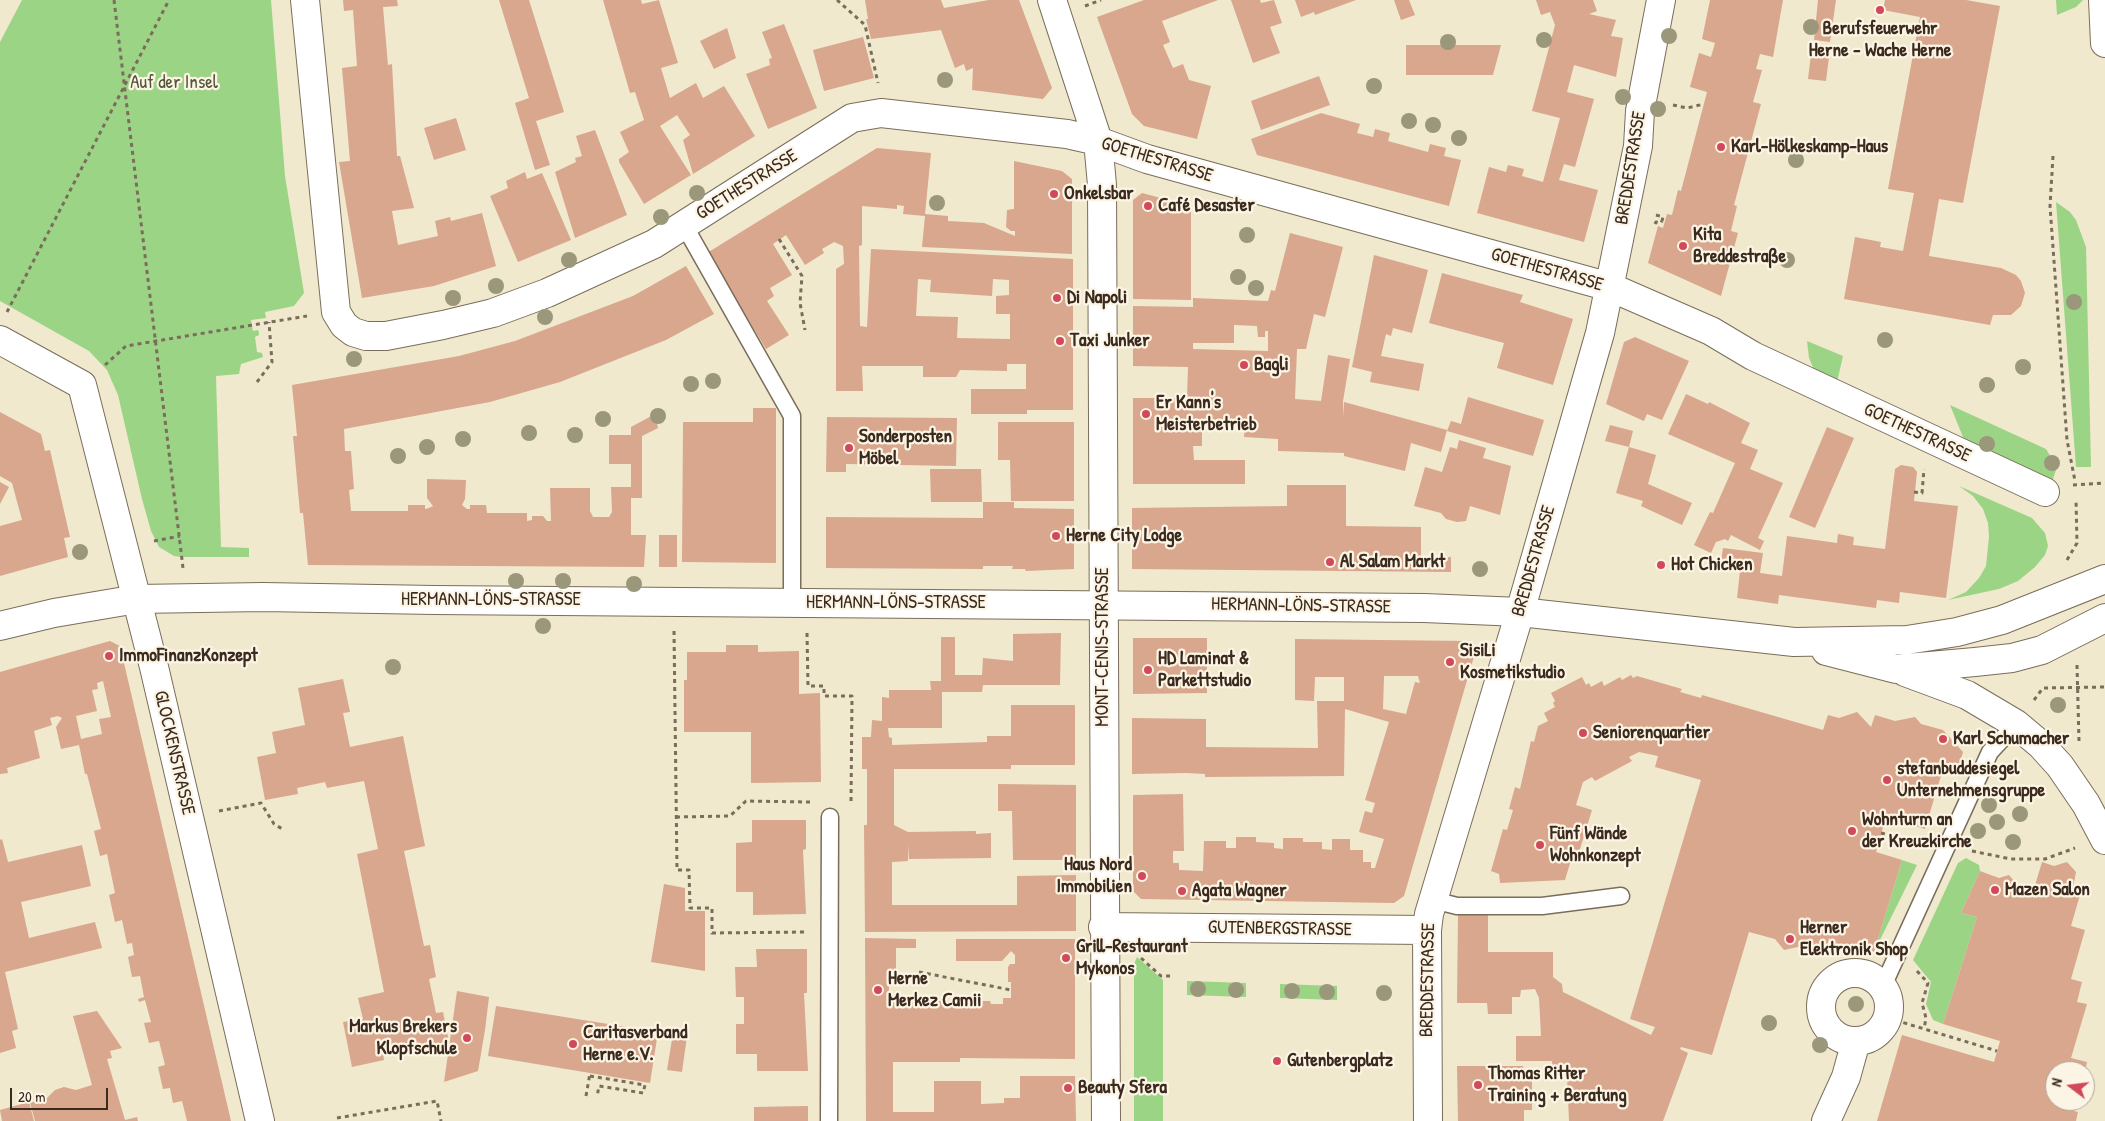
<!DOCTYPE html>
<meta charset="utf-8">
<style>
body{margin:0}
#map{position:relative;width:2105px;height:1121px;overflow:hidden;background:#f0e9cd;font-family:"Patrick Hand",sans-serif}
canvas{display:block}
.north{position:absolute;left:2045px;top:1061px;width:50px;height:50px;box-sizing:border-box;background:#fcf5e5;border:1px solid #afa495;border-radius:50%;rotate:285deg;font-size:14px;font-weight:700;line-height:20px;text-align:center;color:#3b2a1e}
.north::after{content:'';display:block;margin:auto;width:18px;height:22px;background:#d1495b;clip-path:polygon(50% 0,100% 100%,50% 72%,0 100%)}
.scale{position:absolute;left:10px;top:1088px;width:98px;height:22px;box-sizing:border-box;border:2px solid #3b2a1e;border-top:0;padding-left:6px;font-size:15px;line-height:18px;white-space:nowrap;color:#3b2a1e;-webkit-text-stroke:4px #fcf5e5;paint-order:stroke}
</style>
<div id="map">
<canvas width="2105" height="1121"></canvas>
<div class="north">N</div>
<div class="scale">20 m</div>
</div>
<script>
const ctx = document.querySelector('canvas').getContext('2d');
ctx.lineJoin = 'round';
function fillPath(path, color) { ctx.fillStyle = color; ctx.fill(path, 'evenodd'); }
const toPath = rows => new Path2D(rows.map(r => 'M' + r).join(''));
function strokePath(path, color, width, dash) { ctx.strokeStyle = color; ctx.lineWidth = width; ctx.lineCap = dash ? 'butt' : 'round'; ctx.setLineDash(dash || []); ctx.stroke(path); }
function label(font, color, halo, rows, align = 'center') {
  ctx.font = font + ' "Patrick Hand",sans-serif'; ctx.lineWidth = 4.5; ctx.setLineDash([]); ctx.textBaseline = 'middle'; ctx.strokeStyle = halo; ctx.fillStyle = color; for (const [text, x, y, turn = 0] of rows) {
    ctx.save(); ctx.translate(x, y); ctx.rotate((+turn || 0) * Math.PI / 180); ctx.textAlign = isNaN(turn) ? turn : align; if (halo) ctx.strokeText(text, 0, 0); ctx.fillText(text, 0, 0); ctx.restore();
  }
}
fillPath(toPath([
 [22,0,271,0,285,176,304,293,294,306,265,312,266,318,251,320,253,331,258,330,259,333,259,335,255,337,257,352,262,353,263,357,241,364,239,374,216,376,221,547,249,548,249,557,181,557,174,556,159,547,151,531,142,499,118,395,107,370,89,351,0,301,0,42],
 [2056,0,2083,0,2076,7,2057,15],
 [2056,202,2070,212,2076,220,2086,247,2091,467,2076,467],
 [1807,341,1843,356,1837,382,1815,372,1809,358],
 [1950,405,2046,449,2057,467,2052,482,1965,442],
 [1959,486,2032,518,2045,533,2048,546,2045,555,2035,567,2018,581,1999,589,1948,600,1966,592,1979,578,1986,566,1989,537,1988,523,1983,509,1973,496],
 [1966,858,1979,865,1980,871,1961,913,1977,917,1943,1024,1933,1020,1926,1004,1931,982,1913,960,1958,863],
 [1902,860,1917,865,1874,952],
 [1137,957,1163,980,1163,1121,1134,1121,1134,964],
 [1187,981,1246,983,1246,997,1187,995],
 [1280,984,1337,986,1337,1000,1280,998]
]), '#9cd486');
fillPath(toPath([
 [343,0,397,0,398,6,383,7,388,65,392,64,397,156,400,156,414,208,392,211,398,245,438,236,435,221,450,217,451,221,482,213,496,266,434,286,362,298,339,162,350,161,342,68,357,66,353,10,344,11],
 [499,0,529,0,564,112,536,121,550,165,535,170,515,103,529,98],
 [603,0,641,0,642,4,659,0,678,63,661,68,670,98,696,83,703,98,724,86,755,136,693,174,683,140,690,135,677,115,660,126,691,175,644,204,619,162,619,159,629,152,620,132,644,120,635,92,630,93],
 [865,0,941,0,944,8,989,0,1019,0,1052,88,1043,99,972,90,973,68,966,71,964,64,955,68,941,30,871,39,866,19,868,19],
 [1144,0,1218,0,1162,21,1170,42,1163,45,1173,68,1183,64,1189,80,1211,86,1197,139,1144,126,1132,114,1097,17],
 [1231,0,1260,0,1261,3,1274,0,1282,23,1270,27,1280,53,1253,63],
 [1295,0,1356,0,1315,15,1314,12,1301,17],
 [1394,0,1409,0,1415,15,1401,20],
 [1536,0,1593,0,1597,11,1589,14,1616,20,1611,36,1623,38,1616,77,1574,65,1567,92,1594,99,1575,167,1564,164,1559,180,1598,190,1584,242,1477,213,1489,167,1506,172,1508,165,1524,169,1522,176,1543,182,1560,118,1532,111,1555,25,1550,12,1541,15],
 [1710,0,1783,0,1773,57,1760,54,1756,69,1762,70,1753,102,1761,104,1734,205,1737,206,1731,231,1738,233,1721,296,1648,263,1658,226,1663,228,1667,214,1672,215,1678,190,1681,191,1707,92,1690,87,1699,53,1711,57,1715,43,1702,39],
 [1818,0,1836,0,1830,42,1814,40],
 [1885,0,1966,0,2000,6,1963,203,1939,199,1929,256,2001,268,2016,275,2021,281,2025,293,2021,306,2011,315,1993,315,1990,325,1844,299,1855,237,1881,242,1880,247,1903,251,1914,193,1888,189,1920,17,1883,10],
 [784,24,817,108,768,129,746,74,770,65,769,59,772,58,762,32],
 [727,28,736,58,714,69,700,41],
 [863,37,874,78,824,91,813,50],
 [1406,45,1501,45,1493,75,1406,75],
 [1811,54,1829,57,1826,81,1808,79],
 [1319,76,1330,105,1261,130,1251,101],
 [1321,113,1360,124,1357,133,1373,137,1375,129,1390,133,1388,141,1428,152,1430,144,1446,148,1444,156,1461,160,1449,206,1257,155,1251,139],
 [456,118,466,150,434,160,424,128],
 [595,130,627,215,575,238,555,172,576,162,575,158,582,156,576,136],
 [877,148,931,153,925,214,948,216,948,221,984,223,1015,236,1015,231,1011,231,1006,227,1007,210,1014,209,1014,161,1062,171,1072,179,1072,254,922,247,925,216,903,214,904,206,897,205,897,209,862,206,862,245,859,246,860,326,867,327,871,249,1073,259,1073,410,1027,410,1027,414,971,414,971,389,1026,389,1026,364,1007,364,1007,371,960,370,956,377,923,377,923,366,862,366,863,391,836,391,836,269,844,264,843,246,834,242,822,249,824,253,805,265,786,235,773,244,792,275,770,288,774,296,767,301,789,335,766,349,707,253],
 [918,279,931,280,930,292,992,296,993,279,1009,280,1009,295,996,296,996,314,1010,314,1010,339,957,338,958,317,916,316],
 [525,172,527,179,542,173,571,240,518,262,490,196,508,188,506,181],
 [1142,193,1191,206,1191,300,1133,299,1133,200],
 [1290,233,1343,247,1325,317,1314,314,1306,349,1297,349,1295,399,1321,401,1328,355,1350,359,1343,401,1343,418,1344,402,1447,430,1441,452,1411,443,1405,471,1344,456,1344,453,1278,451,1278,439,1244,437,1245,423,1204,423,1195,418,1195,424,1202,428,1202,446,1193,446,1194,460,1245,460,1245,484,1133,484,1133,398,1187,398,1188,367,1133,366,1133,306,1193,307,1193,298,1268,301,1271,290,1275,291],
 [1234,325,1257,326,1258,337,1265,337,1265,331,1268,331,1268,351,1193,349,1193,343,1234,343],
 [1374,255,1428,270,1412,333,1393,328,1391,336,1386,334,1381,356,1424,364,1419,391,1370,382,1372,372,1352,367],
 [686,266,714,314,666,340,560,382,490,402,344,429,345,451,351,451,354,489,349,490,351,511,408,511,408,505,425,505,425,509,429,508,433,506,427,498,427,479,466,480,465,499,462,505,467,509,470,509,470,505,486,505,487,513,527,513,527,521,532,520,532,516,543,516,547,521,551,521,550,488,590,488,590,511,593,517,609,517,612,512,611,487,631,487,631,464,609,464,609,435,631,435,631,427,655,414,658,428,642,436,642,498,631,498,631,535,646,535,644,567,308,565,303,513,300,513,293,436,297,436,292,385,459,356,515,341,633,296],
 [1442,273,1523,295,1520,302,1573,319,1553,385,1497,368,1504,343,1429,323],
 [1635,337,1689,361,1662,420,1647,414,1644,421,1606,404,1624,342],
 [1686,394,1708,404,1709,402,1750,423,1741,443,1758,450,1750,469,1783,483,1758,538,1764,541,1760,550,1731,535,1728,541,1725,539,1716,542,1711,553,1694,545,1710,512,1713,513,1735,463,1668,434],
 [1468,397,1544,420,1533,456,1447,431,1451,421,1461,424],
 [753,408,776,408,776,563,682,562,683,422,753,422],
 [0,412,41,434,45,451,50,450,70,537,64,538,68,557,0,576,0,526,22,520,12,483,0,476],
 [827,417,957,418,956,466,846,464,846,472,826,472],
 [998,422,1074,422,1074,501,1011,501,1010,460,998,460],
 [1610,425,1633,431,1629,447,1605,441],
 [1827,427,1854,438,1815,528,1789,517],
 [1459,440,1486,448,1483,458,1511,466,1500,515,1470,506,1466,521,1457,522,1446,519,1441,513,1414,506,1425,467,1442,472,1450,447,1457,449],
 [1629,447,1656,455,1648,484,1692,503,1682,525,1641,506,1643,501,1616,493],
 [1901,465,1913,467,1917,472,1914,501,1958,506,1946,598,1900,592,1899,603,1877,600,1876,608,1779,595,1778,604,1737,598,1740,571,1720,568,1723,548,1763,553,1760,573,1782,576,1787,536,1837,543,1838,534,1854,537,1853,545,1885,549,1895,469],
 [930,469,981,469,982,502,931,502],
 [0,482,9,487,0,504],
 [1287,485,1346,485,1346,526,1421,527,1421,569,1422,557,1451,557,1451,572,1132,569,1132,508,1287,506],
 [983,502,1014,502,1014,508,1074,509,1074,569,1026,571,1025,569,1012,569,1013,566,983,566,983,569,826,568,826,517,983,518],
 [659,535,677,535,677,567,659,567],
 [1061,633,1060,685,983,685,982,692,942,692,942,728,888,728,889,737,892,738,892,745,987,742,987,736,1011,736,1011,705,1075,705,1075,765,1011,765,1011,769,894,769,894,825,908,832,976,831,976,834,991,833,991,858,909,859,908,845,908,861,892,862,892,905,1017,905,1017,876,1076,875,1076,931,865,932,864,825,867,825,867,769,862,769,862,737,871,737,872,720,882,721,882,697,889,698,889,690,931,690,930,681,941,681,941,637,955,637,955,675,982,675,983,658,1013,661,1013,634],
 [1133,638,1207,638,1207,693,1133,694],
 [1295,639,1468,641,1475,653,1404,896,1394,903,1141,899,1133,891,1133,795,1183,794,1184,851,1173,851,1173,863,1179,863,1179,870,1203,871,1204,841,1226,841,1226,848,1236,848,1236,837,1256,837,1256,842,1274,843,1274,848,1283,849,1283,838,1303,838,1303,842,1322,842,1322,849,1332,850,1332,839,1350,839,1350,850,1363,850,1363,862,1371,862,1371,868,1375,868,1384,839,1359,832,1365,811,1372,813,1375,803,1365,800,1389,722,1345,709,1344,776,1205,777,1205,774,1187,773,1132,774,1132,718,1206,719,1206,747,1318,748,1317,701,1344,701,1344,677,1315,677,1314,701,1295,700],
 [1384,676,1418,676,1420,683,1415,682,1406,714,1383,709],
 [110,641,120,646,231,1121,187,1121,182,1101,173,1103,170,1088,163,1089,158,1067,165,1065,159,1041,149,1043,144,1023,151,1022,145,1000,139,1002,138,999,144,997,140,976,132,977,128,957,134,955,132,943,127,944,122,920,115,922,109,895,115,893,107,854,100,856,94,831,101,829,87,774,85,774,79,745,61,749,56,727,62,718,58,716,50,718,52,725,34,731,40,758,7,768,8,773,0,774,0,672],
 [103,681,111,717,99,719,102,734,81,739,76,716,97,711,92,690,98,689,97,683],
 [726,645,758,645,758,652,799,651,799,694,820,693,821,782,751,783,751,732,684,732,684,680,687,680,687,652,726,652],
 [1631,675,1633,678,1637,676,1682,689,1680,692,1701,698,1702,695,1823,730,1828,715,1839,718,1857,712,1871,727,1875,715,1895,721,1915,717,1921,724,1943,730,1963,752,1958,768,1945,771,1943,769,1925,829,1886,817,1876,852,1902,860,1874,952,1864,949,1845,954,1829,938,1826,952,1809,948,1807,945,1784,950,1775,939,1749,932,1712,1055,1681,1047,1680,1049,1688,1053,1663,1121,1569,1121,1567,1076,1553,1076,1552,1061,1516,1061,1516,1036,1541,1036,1539,998,1535,989,1521,990,1520,997,1512,997,1512,1014,1488,1014,1487,1003,1457,1003,1458,915,1488,914,1488,952,1553,952,1553,977,1562,984,1563,992,1651,1035,1655,1027,1630,1019,1701,780,1655,767,1658,756,1639,752,1629,757,1632,761,1595,781,1592,777,1583,782,1576,805,1592,810,1576,862,1571,860,1565,880,1500,883,1499,874,1491,871,1503,829,1507,830,1513,810,1509,809,1515,787,1520,789,1531,741,1534,742,1538,726,1548,721,1544,713,1555,707,1553,703,1555,701,1551,693,1582,677,1586,685,1589,683,1591,687,1602,681,1604,686,1620,677,1622,680],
 [343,679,350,712,343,713,350,747,403,736,425,846,404,851,424,946,430,945,436,977,429,979,436,1013,443,1012,450,1047,412,1054,411,1048,383,1054,384,1060,352,1067,343,1022,363,1019,358,998,384,992,357,854,378,849,364,781,327,788,325,782,297,788,298,794,265,800,257,757,276,753,272,732,305,725,298,688],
 [998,784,1076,785,1076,860,1013,860,1012,811,998,811],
 [752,820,806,820,806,849,803,850,806,914,753,915,753,892,736,892,736,843,752,842],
 [2,839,8,862,82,845,91,886,21,902,29,938,95,922,102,948,5,972,18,1029,12,1031,16,1048,0,1053,0,840],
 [2042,862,2054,866,2067,862,2076,872,2072,893,2080,895,2071,926,2085,930,2071,979,2082,982,2077,1002,2087,1004,2071,1058,2087,1062,2085,1071,2055,1071,2055,1101,2077,1101,2074,1111,2078,1112,2076,1121,1877,1121,1902,1035,1994,1062,2000,1041,1943,1024,1977,917,1961,913,1980,871,1999,878,2009,875,2025,894,2032,895],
 [664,884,685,888,685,911,705,911,705,971,651,962],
 [865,938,916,939,916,948,896,948,896,972,899,975,896,981,889,981,889,1001,990,1001,991,1004,1003,1004,1003,998,1011,998,1011,982,1008,982,1008,967,1010,964,1015,964,1015,955,1011,951,1002,961,956,961,956,939,1075,939,1075,1059,960,1058,960,1062,893,1062,893,1112,934,1112,934,1081,981,1081,981,1104,1004,1103,1004,1098,1020,1098,1020,1076,1075,1076,1076,1121,866,1121],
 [756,949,807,949,807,993,804,993,808,1071,757,1071,757,1054,736,1054,736,1024,744,1024,744,997,736,997,735,967,757,967],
 [457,991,489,997,485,1030,478,1071,444,1082],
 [496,1006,658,1032,650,1083,488,1056],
 [97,1011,122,1048,110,1051,112,1058,107,1059,125,1120,137,1117,138,1121,35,1121,30,1103,47,1098,55,1090,64,1087,76,1090,92,1085,73,1016],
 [674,1027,688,1029,682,1072,667,1070],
 [1457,1066,1523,1066,1524,1079,1532,1078,1532,1110,1524,1110,1524,1121,1458,1121],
 [29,1102,34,1121,2,1121,0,1110],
 [808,1106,808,1121,754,1121,754,1107]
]), '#d8a78d');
const lane = toPath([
 [684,225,792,416,792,603],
 [1433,900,1457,906,1542,906,1621,896],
 [1883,986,1990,752,2016,724],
 [829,1121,830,817]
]);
const street = toPath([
 [305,0,336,312,344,325,353,332,366,336,386,336,443,325,493,313,547,293,654,244,852,118,881,113,1067,134,1098,141,1147,159,1610,287,1711,331,1753,356,2045,492],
 [1052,0,1098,141,1102,185,1106,1121],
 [0,340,82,385,154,667,260,1121],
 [1103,927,1427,930],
 '1821 1007a34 34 0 1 1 68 0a34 34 0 1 1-68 0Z',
 [1428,1121,1427,930,1429,914,1520,612,1600,333,1638,146,1640,111,1661,0],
 [1826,1121,1846,1077,1856,1041]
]);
const secondary = toPath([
 [2103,0,2105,43],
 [0,626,54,613,137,599,263,597,434,600,1424,608,1520,612,1794,642,1907,640,1957,632,2002,620,2105,579],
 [1826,651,1896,669,1975,662,2012,658,2042,650,2105,618],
 [1905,672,1967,695,2016,724,2041,745,2060,766,2086,804,2105,840]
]);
strokePath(lane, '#7a6d5b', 19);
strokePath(street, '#7a6d5b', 30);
strokePath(secondary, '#7a6d5b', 30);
strokePath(toPath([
 [114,0,183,568],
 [837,0,865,25,878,83],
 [1085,6,1101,0],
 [1673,105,1687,108,1704,104],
 [2053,156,2050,206,2067,440,2075,481],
 [1656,215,1663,217,1662,221,1665,222],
 [1655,224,1656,222,1661,223,1662,221],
 [779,239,802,276,800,303,805,330],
 [7,312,169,0],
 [105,365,126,346,307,316],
 [257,382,272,362,269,322],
 [2073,485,2105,483],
 [1914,492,1922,493,1924,469],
 [154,541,180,536],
 [2067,560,2077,543,2076,500],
 [674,631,677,870,689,870,690,908,712,908,712,933,804,932],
 [807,633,808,686,824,686,824,696,852,696,851,803],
 [2077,665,2079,741],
 [2034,700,2043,688,2105,687],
 [219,811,261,803,274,824,284,830],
 [676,817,730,816,746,801,810,802],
 [1881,833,1921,844],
 [1972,851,2011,859,2045,859,2075,848],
 [1141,958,1161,976,1174,976],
 [1917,971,1928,983,1922,1003,1926,1018,1924,1029],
 [919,972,1011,990],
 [1888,1018,1997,1051],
 [590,1076,645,1085,643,1093,599,1086,597,1097],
 [586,1096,590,1073],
 [337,1118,437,1101,441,1121]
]), '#7a6d5b', 3, [4, 4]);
strokePath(lane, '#fff', 16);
strokePath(street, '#fff', 28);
strokePath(secondary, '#fff', 28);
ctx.fillStyle = '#9a977b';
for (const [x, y] of [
 [1811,27],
 [1669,36],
 [1544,40],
 [1448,42],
 [945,80],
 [1374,86],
 [1623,97],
 [1658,109],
 [1409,121],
 [1433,125],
 [1459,138],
 [1796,160],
 [697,193],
 [937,203],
 [661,217],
 [1247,235],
 [569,260],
 [1787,260],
 [1238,277],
 [496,286],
 [1256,288],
 [453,298],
 [2074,302],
 [545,317],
 [1885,340],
 [354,359],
 [2023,367],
 [713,381],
 [691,384],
 [1987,385],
 [658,416],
 [603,419],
 [529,433],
 [575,435],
 [463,439],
 [1987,444],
 [427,447],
 [398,456],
 [2052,463],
 [80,552],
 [1480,569],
 [516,581],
 [563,581],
 [634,584],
 [543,626],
 [393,667],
 [2058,705],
 [1989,805],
 [2020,814],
 [1997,822],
 [1978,831],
 [2013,842],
 [1198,989],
 [1236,990],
 [1292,991],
 [1327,992],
 [1384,993],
 [1856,1004],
 [1769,1023],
 [1820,1045]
]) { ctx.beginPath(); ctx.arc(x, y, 8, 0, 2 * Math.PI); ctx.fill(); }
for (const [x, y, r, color] of [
 [1880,10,5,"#d1495b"],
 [1721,147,5,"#d1495b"],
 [1054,194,5,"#d1495b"],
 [1148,206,5,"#d1495b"],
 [1683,246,5,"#d1495b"],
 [1057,298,5,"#d1495b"],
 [1060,341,5,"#d1495b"],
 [1244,365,5,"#d1495b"],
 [1146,414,5,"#d1495b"],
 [849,448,5,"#d1495b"],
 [1056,536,5,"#d1495b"],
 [1330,562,5,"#d1495b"],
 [1661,565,5,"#d1495b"],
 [109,656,5,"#d1495b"],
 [1450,662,5,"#d1495b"],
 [1148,670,5,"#d1495b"],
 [1583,733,5,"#d1495b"],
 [1943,739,5,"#d1495b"],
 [1887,780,5,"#d1495b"],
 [1852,831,5,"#d1495b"],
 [1540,845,5,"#d1495b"],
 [1142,876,5,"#d1495b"],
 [1995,890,5,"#d1495b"],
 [1182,891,5,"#d1495b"],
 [1790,939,5,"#d1495b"],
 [1066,958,5,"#d1495b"],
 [878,990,5,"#d1495b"],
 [467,1038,5,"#d1495b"],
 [573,1044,5,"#d1495b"],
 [1277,1061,5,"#d1495b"],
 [1478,1085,5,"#d1495b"],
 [1068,1088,5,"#d1495b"]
]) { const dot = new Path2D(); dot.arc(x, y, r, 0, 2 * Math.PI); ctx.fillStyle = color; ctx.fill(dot); strokePath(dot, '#fcf5e5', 2); }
label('bold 19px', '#3b2a1e', '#fcf5e5', [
 ["Berufsfeuerwehr",1880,29,"center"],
 ["Herne - Wache Herne",1880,51,"center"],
 ["Karl-Hölkeskamp-Haus",1731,147],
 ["Onkelsbar",1064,194],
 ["Café Desaster",1158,206],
 ["Kita",1693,235],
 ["Breddestraße",1693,257],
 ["Di Napoli",1067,298],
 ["Taxi Junker",1070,341],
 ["Bagli",1254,365],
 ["Er Kann's",1156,403],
 ["Meisterbetrieb",1156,425],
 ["Sonderposten",859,437],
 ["Möbel",859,459],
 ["Herne City Lodge",1066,536],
 ["Al Salam Markt",1340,562],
 ["Hot Chicken",1671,565],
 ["SisiLi",1460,651],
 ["Kosmetikstudio",1460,673],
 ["ImmoFinanzKonzept",119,656],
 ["HD Laminat &",1158,659],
 ["Parkettstudio",1158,681],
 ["Seniorenquartier",1593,733],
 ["Karl Schumacher",1953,739],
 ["stefanbuddesiegel",1897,769],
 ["Unternehmensgruppe",1897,791],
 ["Wohnturm an",1862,820],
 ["der Kreuzkirche",1862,842],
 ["Fünf Wände",1550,834],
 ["Wohnkonzept",1550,856],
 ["Haus Nord",1132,865,"right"],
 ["Immobilien",1132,887,"right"],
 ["Mazen Salon",2005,890],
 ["Agata Wagner",1192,891],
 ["Herner",1800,928],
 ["Elektronik Shop",1800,950],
 ["Grill-Restaurant",1076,947],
 ["Mykonos",1076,969],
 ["Herne",888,979],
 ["Merkez Camii",888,1001],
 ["Markus Brekers",457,1027,"right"],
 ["Klopfschule",457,1049,"right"],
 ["Caritasverband",583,1033],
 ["Herne e.V.",583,1055],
 ["Gutenbergplatz",1287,1061],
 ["Thomas Ritter",1488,1074],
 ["Training + Beratung",1488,1096],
 ["Beauty Sfera",1078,1088]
], 'left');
label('19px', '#535438', '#fcf5e5', [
 ["Auf der Insel",174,83]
]);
label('19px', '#3b2a1e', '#fcf5e5', [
 ["GOETHESTRASSE",1157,160,17],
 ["BREDDESTRASSE",1631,168,-81],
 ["GOETHESTRASSE",747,185,-32],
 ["GOETHESTRASSE",1547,270,16],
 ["GOETHESTRASSE",1917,433,25],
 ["BREDDESTRASSE",1534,561,-74],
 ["HERMANN-LÖNS-STRASSE",491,600],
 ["HERMANN-LÖNS-STRASSE",896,603],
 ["HERMANN-LÖNS-STRASSE",1301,606,1],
 ["MONT-CENIS-STRASSE",1103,647,-90],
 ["GLOCKENSTRASSE",174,753,77],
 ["GUTENBERGSTRASSE",1280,929,1],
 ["BREDDESTRASSE",1428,980,-89]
]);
</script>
